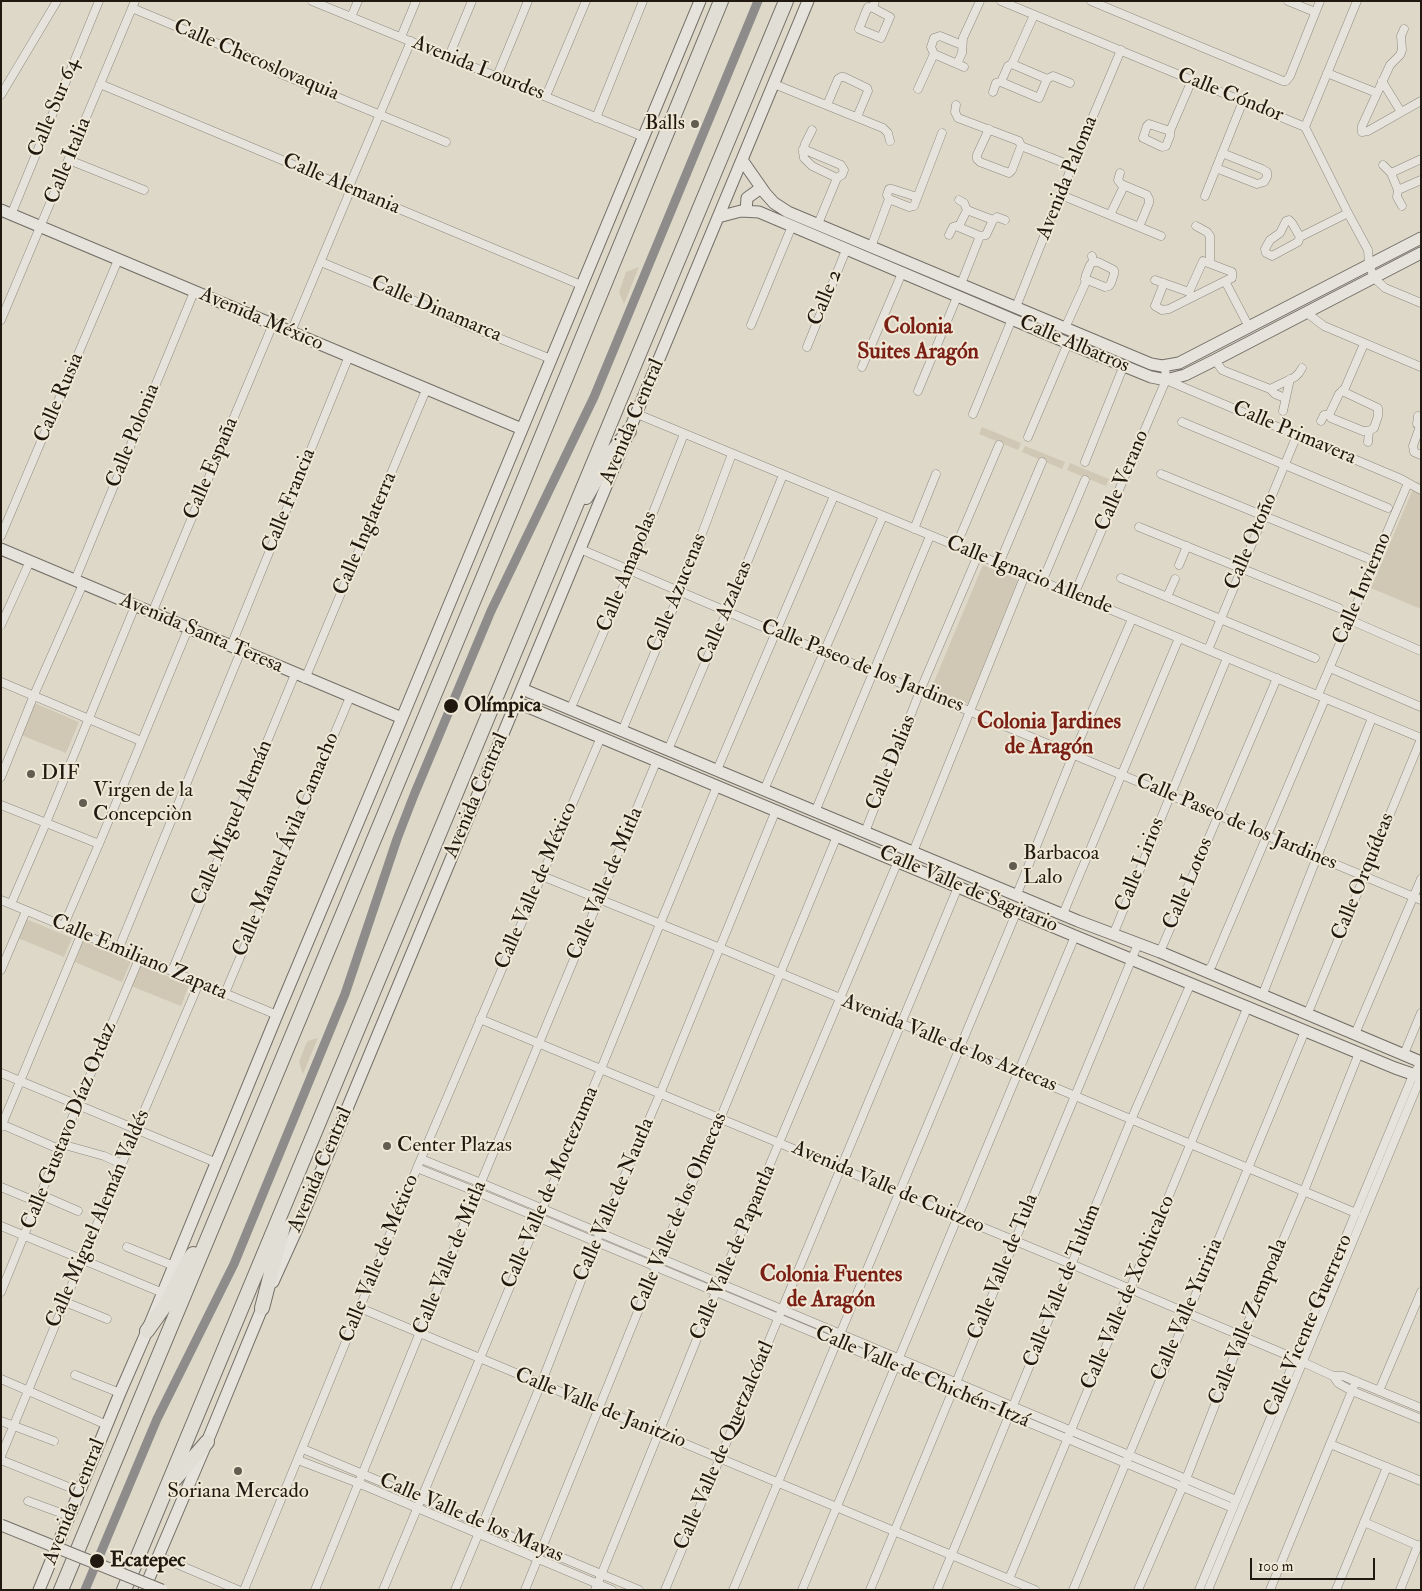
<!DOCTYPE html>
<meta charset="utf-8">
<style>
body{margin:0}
#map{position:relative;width:1422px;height:1591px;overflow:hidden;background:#ded8c9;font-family:"IM FELL Double Pica",serif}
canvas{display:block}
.frame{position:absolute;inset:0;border:2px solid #211910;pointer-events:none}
.scale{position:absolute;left:1250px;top:1558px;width:125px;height:22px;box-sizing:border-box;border:2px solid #211910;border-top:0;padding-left:6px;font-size:15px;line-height:18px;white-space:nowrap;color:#211910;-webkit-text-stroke:4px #efe8d7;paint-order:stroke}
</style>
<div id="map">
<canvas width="1422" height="1591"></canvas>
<div class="frame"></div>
<div class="scale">100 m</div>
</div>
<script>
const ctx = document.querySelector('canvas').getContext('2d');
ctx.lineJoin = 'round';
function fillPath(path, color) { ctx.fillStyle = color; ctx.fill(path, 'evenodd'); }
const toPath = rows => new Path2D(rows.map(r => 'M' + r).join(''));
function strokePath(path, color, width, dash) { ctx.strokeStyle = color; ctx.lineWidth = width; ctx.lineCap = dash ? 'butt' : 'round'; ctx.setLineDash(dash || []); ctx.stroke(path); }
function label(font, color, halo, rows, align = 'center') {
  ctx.font = font + ' "IM FELL Double Pica",serif'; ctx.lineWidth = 4; ctx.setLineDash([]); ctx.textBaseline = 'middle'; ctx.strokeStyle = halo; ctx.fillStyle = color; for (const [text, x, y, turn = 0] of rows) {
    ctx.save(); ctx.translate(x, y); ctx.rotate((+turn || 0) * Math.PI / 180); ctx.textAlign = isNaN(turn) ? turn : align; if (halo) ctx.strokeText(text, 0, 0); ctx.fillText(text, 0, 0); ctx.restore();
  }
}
fillPath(toPath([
 [639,267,624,304,619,292,626,272],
 [982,427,1021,443,1018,450,979,434],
 [1025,446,1065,462,1062,469,1022,452],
 [1070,463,1109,479,1106,486,1067,470],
 [1416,482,1421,483,1421,609,1371,588],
 [983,565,1018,580,968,704,931,689],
 [34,703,79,722,66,753,21,735],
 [26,919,72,938,64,957,18,938],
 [83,941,131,961,122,982,75,962],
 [140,965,189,985,181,1006,131,986],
 [318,1038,303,1074,299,1062,306,1044,308,1041]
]), '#d0c8b4');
const street = toPath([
 [312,1,644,137],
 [1001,1,1305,127,1348,213,1368,250,1369,264,1374,278,1385,288,1421,303],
 [1091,1,1283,81,1286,81,1290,76,1320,1],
 [1288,1,1315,12],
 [132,8,257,60,281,74,446,142],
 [873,8,890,17,881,38,859,29,867,9,868,7,873,8,875,1],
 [351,17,358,1],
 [1404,29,1401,36,1402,50,1400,55,1390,65,1362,126,1362,132,1368,131,1421,101],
 [401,37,416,1],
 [962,45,940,36,934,38,931,47,934,54,964,67],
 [449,56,472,1],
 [957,64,962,53,963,38,980,1],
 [1012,64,1047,79,1053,76,1070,83],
 [1327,73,1377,93],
 [497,76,528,1],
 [1382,81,1401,112],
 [1001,82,1008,66,1012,64,1034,15],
 [100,84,581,285],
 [774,84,883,128,888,133,890,141],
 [918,89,934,54],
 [993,92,996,83,1001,82,1039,98],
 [1,95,57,1],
 [546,96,586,1],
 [1039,98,1047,79],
 [827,105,838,79,841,77,844,77,867,88,868,91,857,117],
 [956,105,955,112,958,118,1019,141,1021,146,1072,166],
 [596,118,643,1],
 [1305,127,1357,1],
 [989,129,977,155,977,159,980,162,1009,173,1012,170,1021,146],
 [812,130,805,144,803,152,804,158,812,166,837,178],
 [1170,131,1149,124,1147,126,1143,138,1162,147,1166,146,1170,136,1170,131,1192,80],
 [803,149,841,165,844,170,842,175,837,178,818,224],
 [69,160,144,190],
 [1383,165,1391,173,1398,190,1397,197,1402,206],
 [1216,168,1257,184,1264,182,1267,177,1267,172,1262,169,1222,153],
 [1120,173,1118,180,1121,184,1147,195,1149,199,1149,203,1139,227],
 [1391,173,1421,159],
 [1398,190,1421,180],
 [1061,195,1161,236],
 [1205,196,1243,101],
 [889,199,909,207,914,206,942,133],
 [967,210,993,220,997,217,1005,220],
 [11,215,99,1],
 [1110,215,1124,186],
 [959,226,967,210,964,203,959,200],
 [1196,226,1207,232,1210,236,1210,263],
 [949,235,953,227,956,226,980,236],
 [1300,237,1292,223,1289,220,1286,221,1280,233,1270,240,1265,249,1266,253,1272,256,1298,242,1300,237,1348,213],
 [871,247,889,199,887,195,889,189,892,189,917,197],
 [321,262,441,312,456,321,551,359],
 [1085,279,1105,287,1109,286,1111,283,1114,274,1114,270,1098,262,1093,262],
 [1155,280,1189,292],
 [1225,281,1249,327],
 [1164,283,1155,306,1162,310,1169,309,1225,281,1232,278,1232,272,1203,261,1189,292,1192,297],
 [961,284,980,236,986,235,993,220],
 [1016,307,1072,166,1121,50],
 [1307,313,1324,326,1421,367],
 [1,320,135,1],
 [751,325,792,226],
 [1065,328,1085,284,1086,275,1090,265,1093,262,1092,256],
 [291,332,348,196,351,182,411,41],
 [807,347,846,250],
 [1215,360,1222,370,1270,389,1275,394,1285,398],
 [862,367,902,273],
 [1166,380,1401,479,1421,490],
 [1270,389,1295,377,1299,373,1302,368],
 [918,391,957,297],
 [1342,391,1378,408,1378,416,1374,428,1369,431],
 [1283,411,1290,379],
 [637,414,1421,738],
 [973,414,1012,319],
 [1329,415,1339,394,1345,388,1364,344],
 [1418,416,1417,424,1421,426],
 [1321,421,1324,415,1329,415,1331,418,1363,431,1369,431],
 [1182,422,1388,508],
 [1420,426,1413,446,1414,452,1421,455],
 [1028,437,1068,343],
 [1368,442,1369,431],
 [1085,462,1124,365],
 [1161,474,1367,558],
 [1139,527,1339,608],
 [914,529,936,474],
 [1,536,118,260],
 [956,546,999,445],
 [580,549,775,632,969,711,1421,900],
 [999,564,1042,462],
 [1179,565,1187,546],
 [1121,578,1315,658],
 [75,580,194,292],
 [1042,582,1085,480],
 [1074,595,1166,380,1165,366],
 [1167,597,1175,579],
 [152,613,273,324],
 [1350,620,1421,651],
 [1,625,30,561],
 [231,646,349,356],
 [1208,650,1297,435],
 [1330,668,1421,707],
 [305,679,426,390],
 [1,682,141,741],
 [1318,695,1408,483],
 [570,710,630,571,684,434],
 [622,731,680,592,732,454],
 [668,750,731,602,783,475],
 [717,770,834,496],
 [1,777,34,695,83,584],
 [764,790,883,516],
 [1,805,99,844],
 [815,812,930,536],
 [865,832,920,691,978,555],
 [913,852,1025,575],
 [542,876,720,948,1356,1213],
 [1017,894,1073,755,1132,619],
 [1,900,277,1015],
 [11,904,46,823,135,606],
 [1063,914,1179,638],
 [63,927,99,844,188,629],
 [1113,935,1227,658],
 [118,950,241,651],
 [1160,952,1277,678],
 [1,970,26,911],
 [172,971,295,674],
 [1207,972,1212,965,1325,699],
 [225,993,350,697],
 [1262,996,1372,718],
 [1307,1015,1421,739],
 [480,1019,1071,1264,1294,1358,1333,1376,1343,1376,1421,1408],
 [1355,1034,1421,879],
 [1404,1054,1421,1013],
 [1,1073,217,1163],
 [1,1124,59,1149],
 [1,1127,81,935],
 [61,1144,104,1156,122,1164],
 [421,1159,481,1183,1236,1500],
 [417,1168,477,1192,1233,1508],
 [1,1187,37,1202],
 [41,1195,78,1211],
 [1,1226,163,1293],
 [127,1247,174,1266],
 [1,1292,59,1149,139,959],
 [65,1302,107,1319],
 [360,1308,1035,1590],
 [75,1375,120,1393],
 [1333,1376,1338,1383,1352,1391,1421,1419],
 [1,1379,107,1425],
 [1379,1391,1421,1292],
 [1,1421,54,1441],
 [1330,1444,1421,1481],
 [303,1449,639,1590],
 [1,1456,136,1130,199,983],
 [1,1460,66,1486],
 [298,1460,358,1483,612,1590],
 [28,1501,69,1516],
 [1364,1522,1421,1547],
 [158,1556,238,1590],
 [1009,1579,1248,1006],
 [244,1590,417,1168,601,737],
 [315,1590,477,1192,657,760],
 [383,1590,601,1069,660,924,717,786],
 [455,1590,541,1384,596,1242,660,1094,776,810],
 [525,1590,656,1267,720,1119,837,836],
 [595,1590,716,1292,898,861],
 [665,1590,958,887],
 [733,1590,1017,911],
 [802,1590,1075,936],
 [870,1590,1138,944],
 [937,1590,1131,1120,1191,983],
 [1073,1590,1305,1031],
 [1138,1590,1186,1479,1242,1336,1304,1191,1359,1053],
 [1199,1590,1413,1075,1421,1063],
 [1208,1590,1421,1077],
 [1270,1590,1356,1381],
 [1336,1590,1387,1467],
 [1400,1590,1418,1545]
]);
const secondary = toPath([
 [742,160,765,193,774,203,788,212,1065,328,1151,364,1162,366,1179,363,1421,238],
 [1,210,522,429],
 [746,211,747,198,761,188],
 [718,217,741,211,759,212,1068,343,1151,377,1166,380,1185,375,1215,360,1421,253],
 [1,549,402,718],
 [522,689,1078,921,1160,952,1421,1062],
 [516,702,1075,936,1395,1068,1421,1077],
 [273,1282,297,1229,808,1],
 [39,1590,120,1393,147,1331,277,1015,402,718,700,1],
 [144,1590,207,1442,265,1301]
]);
const highway = toPath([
 [586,497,610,455,629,431],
 [262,1308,283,1227],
 [147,1331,164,1307,187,1263,193,1254],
 [175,1479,207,1442],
 [61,1590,523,482,721,1],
 [124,1590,786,1]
]);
strokePath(street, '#8d897f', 9);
strokePath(secondary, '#736f67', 13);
strokePath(highway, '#736f67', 16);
strokePath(street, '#e6e3dc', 8);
strokePath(secondary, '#e6e3dc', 11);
strokePath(highway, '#e1ded5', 14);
const secondaryBridge = toPath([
 [1,1525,162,1590]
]);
strokePath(secondaryBridge, '#736f67', 13, []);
strokePath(secondaryBridge, '#e6e3dc', 11);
strokePath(toPath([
 [85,1590,157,1419,234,1264,345,994,397,839,414,795,491,611,594,397,758,1]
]), '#8d8c8a', 9);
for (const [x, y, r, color] of [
 [695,124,5,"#635c51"],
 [451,706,8,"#211910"],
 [31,774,5,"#635c51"],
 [83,803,5,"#635c51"],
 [1013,866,5,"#635c51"],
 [387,1146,5,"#635c51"],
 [238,1471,5,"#635c51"],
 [97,1561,8,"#211910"]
]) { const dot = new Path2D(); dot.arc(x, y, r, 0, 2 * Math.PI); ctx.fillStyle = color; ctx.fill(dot); strokePath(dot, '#efe8d7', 2); }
label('21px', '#211910', '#efe8d7', [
 ["Calle Checoslovaquia",256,61,23],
 ["Avenida Lourdes",478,69,22],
 ["Calle Cóndor",1230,96,22],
 ["Calle Sur 64",55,108,-68],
 ["Calle Italia",69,161,-68],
 ["Avenida Paloma",1068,178,-68],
 ["Calle Alemania",341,185,23],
 ["Calle 2",826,298,-68],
 ["Calle Dinamarca",436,310,23],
 ["Avenida México",261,320,23],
 ["Calle Albatros",1074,345,23],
 ["Calle Rusia",60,398,-67],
 ["Avenida Central",633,422,-67],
 ["Calle Primavera",1294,434,23],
 ["Calle Polonia",134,436,-68],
 ["Calle España",212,469,-67],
 ["Calle Verano",1123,481,-67],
 ["Calle Francia",290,501,-68],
 ["Calle Inglaterra",366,534,-67],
 ["Calle Otoño",1252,542,-67],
 ["Calle Amapolas",628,572,-68],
 ["Calle Ignacio Allende",1029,576,22],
 ["Calle Invierno",1363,589,-67],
 ["Calle Azucenas",678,593,-68],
 ["Calle Azaleas",726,613,-67],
 ["Avenida Santa Teresa",201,634,23],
 ["Calle Paseo de los Jardines",862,667,22],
 ["Calle Dalias",892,763,-68],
 ["Avenida Central",477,796,-67],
 ["Calle Miguel Alemán",233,823,-67],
 ["Calle Paseo de los Jardines",1236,823,23],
 ["Calle Manuel Ávila Camacho",287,845,-67],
 ["Calle Lirios",1141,865,-68],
 ["Calle Orquídeas",1364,877,-68],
 ["Calle Valle de Mitla",606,884,-67],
 ["Calle Lotos",1189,884,-67],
 ["Calle Valle de México",537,886,-67],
 ["Calle Valle de Sagitario",968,890,23],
 ["Calle Emiliano Zapata",139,958,23],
 ["Avenida Valle de los Aztecas",949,1044,22],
 ["Calle Gustavo Díaz Ordaz",70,1126,-68],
 ["Avenida Central",321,1170,-67],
 ["Calle Valle de Moctezuma",551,1188,-67],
 ["Avenida Valle de Cuitzeo",888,1188,23],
 ["Calle Valle de Nautla",615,1200,-67],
 ["Calle Valle de los Olmecas",680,1213,-67],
 ["Calle Miguel Alemán Valdés",99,1219,-67],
 ["Calle Valle de Papantla",734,1253,-67],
 ["Calle Valle de Mitla",451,1258,-68],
 ["Calle Valle de México",380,1259,-68],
 ["Calle Valle de Tula",1004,1267,-68],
 ["Calle Valle de Tulúm",1063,1286,-68],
 ["Calle Valle de Xochicalco",1129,1293,-67],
 ["Calle Valle Yuriria",1188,1310,-67],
 ["Calle Valle Zempoala",1249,1322,-68],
 ["Calle Vicente Guerrero",1309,1326,-67],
 ["Calle Valle de Chichén-Itzá",922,1378,23],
 ["Calle Valle de Janitzio",600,1409,22],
 ["Calle Valle de Quetzalcóatl",725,1446,-67],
 ["Avenida Central",75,1502,-68],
 ["Calle Valle de los Mayas",471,1519,23]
]);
label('21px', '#211910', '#efe8d7', [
 ["Balls",685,124,"right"],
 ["DIF",41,774],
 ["Virgen de la",93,791],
 ["Concepciòn",93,815],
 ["Barbacoa",1023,854],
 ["Lalo",1023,878],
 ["Center Plazas",397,1146],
 ["Soriana Mercado",238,1492,"center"]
], 'left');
label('bold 21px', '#211910', '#efe8d7', [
 ["Olímpica",464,706],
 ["Ecatepec",110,1561]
], 'left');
label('bold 22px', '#7a1f14', '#efe8d7', [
 ["Colonia",918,328],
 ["Suites Aragón",918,353],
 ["Colonia Jardines",1049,723],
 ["de Aragón",1049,748],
 ["Colonia Fuentes",831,1276],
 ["de Aragón",831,1301]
]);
</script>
